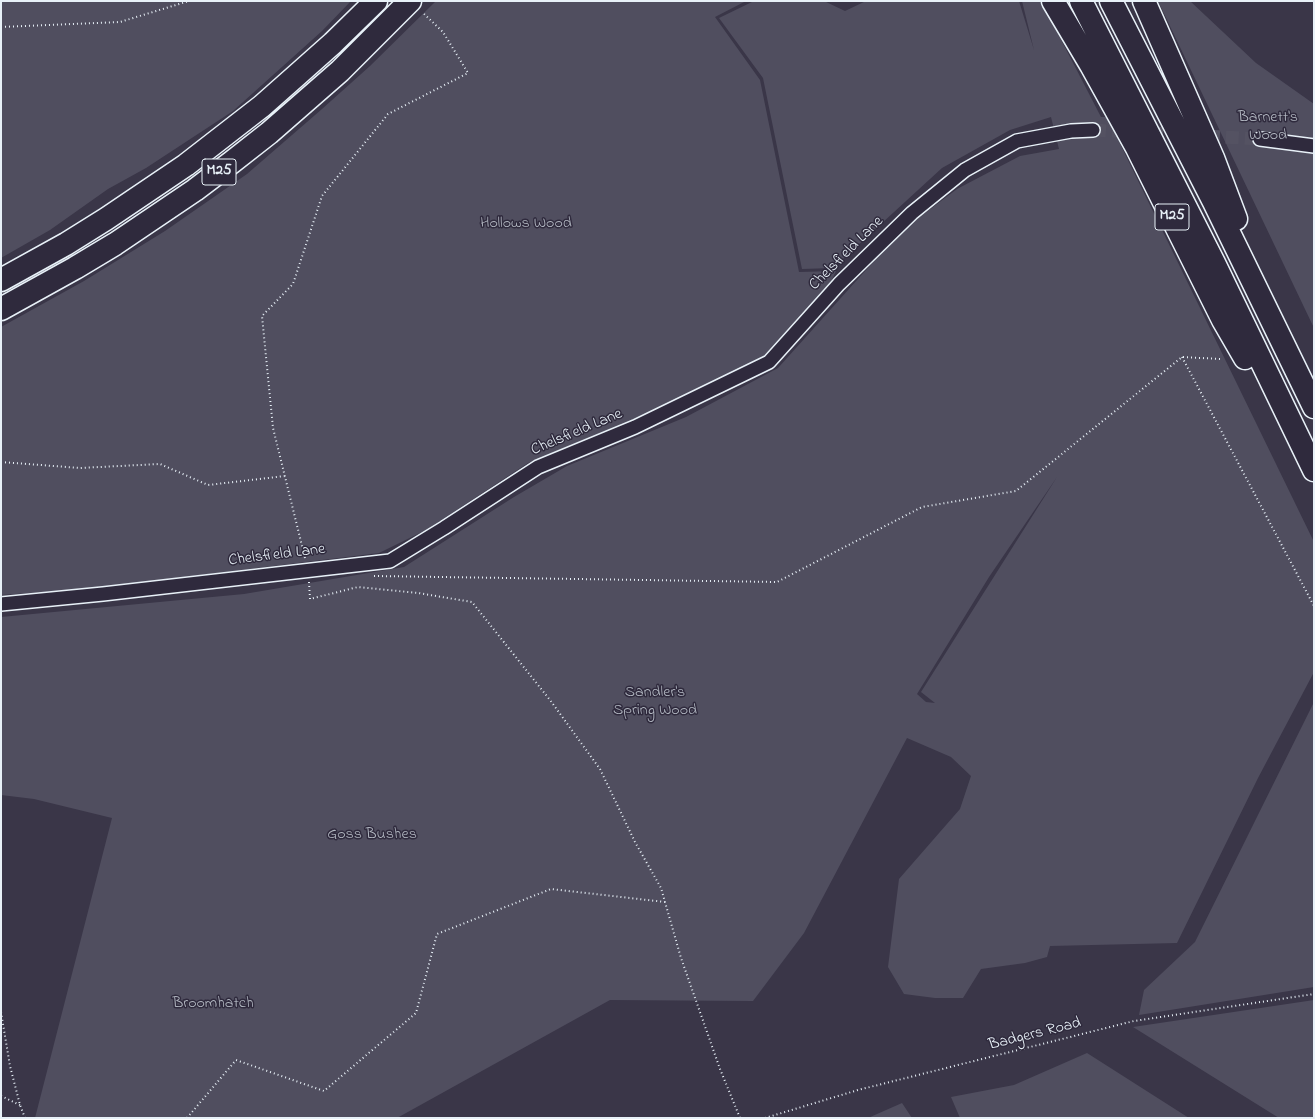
<!DOCTYPE html>
<style>
body{margin:0}
#map{position:relative;width:1315px;height:1119px;overflow:hidden;background:#3a3648;font-family:"Indie Flower",sans-serif}
canvas{display:block}
.frame{position:absolute;inset:0;border:2px solid #e8f1f8;pointer-events:none}
</style>
<div id="map">
<canvas width="1315" height="1119"></canvas>
<div class="frame"></div>
</div>
<script>
const ctx = document.querySelector('canvas').getContext('2d');
ctx.lineJoin = 'round';
function fillPath(path, color) { ctx.fillStyle = color; ctx.fill(path, 'evenodd'); }
const toPath = rows => new Path2D(rows.map(r => 'M' + r).join(''));
function strokePath(path, color, width, dash) { ctx.strokeStyle = color; ctx.lineWidth = width; ctx.lineCap = dash ? 'butt' : 'round'; ctx.setLineDash(dash || []); ctx.stroke(path); }
function label(font, color, halo, rows, align = 'center') {
  ctx.font = font + ' "Indie Flower",sans-serif'; ctx.lineWidth = 3; ctx.setLineDash([]); ctx.textBaseline = 'middle'; ctx.strokeStyle = halo; ctx.fillStyle = color; for (const [text, x, y, turn = 0] of rows) {
    ctx.save(); ctx.translate(x, y); ctx.rotate((+turn || 0) * Math.PI / 180); ctx.textAlign = isNaN(turn) ? turn : align; if (halo) ctx.strokeText(text, 0, 0); ctx.fillText(text, 0, 0); ctx.restore();
  }
}
fillPath(toPath([
 [1,1,351,1,322,31,233,111,146,168,108,189,50,230,1,258],
 [436,1,746,1,715,17,760,80,799,272,836,271,828,288,765,358,704,389,528,463,426,530,379,553,86,589,1,595,1,327,84,281,165,231,247,174,322,109,370,66],
 [754,1,824,1,845,11,866,1,1019,1,1034,50,1022,1,1041,1,1101,117,1107,117,1314,542,1314,672,1258,778,1177,943,1050,946,1047,957,1025,963,981,969,963,998,935,998,904,994,888,967,899,879,960,809,971,776,951,757,907,738,804,933,753,1001,610,1000,397,1118,35,1118,112,818,34,799,1,795,1,617,244,594,404,567,514,497,567,466,686,417,778,368,901,231,957,189,1020,156,1059,149,1051,117,1010,130,942,168,833,268,802,269,763,78,719,18],
 [1057,477,921,692,935,703,926,702,917,694,989,577],
 [1158,1,1190,1,1256,63,1314,104,1314,328],
 [1314,702,1314,987,1139,1015,1144,990,1195,942],
 [1314,1000,1314,1118,1279,1118,1133,1027],
 [1087,1053,1189,1118,960,1118,951,1097,1014,1085],
 [902,1103,912,1118,868,1118]
]), '#504e5f');
strokePath(toPath([
 [1093,130,1260,139]
]), '#545262', 13, [13, 6]);
const minor = toPath([
 [1260,139,1314,146],
 [1,604,103,594,390,561,444,528,538,467,635,427,769,362,839,284,912,213,965,170,1017,141,1071,131,1093,130]
]);
const motorway = toPath([
 [1053,1,1091,65,1137,148,1223,320,1245,358],
 [1081,1,1214,263,1314,470],
 [1111,1,1214,202,1314,407],
 [1144,1,1213,158,1236,219],
 [1,280,66,244,106,219,186,165,262,106,297,75,333,43,376,1],
 [1,309,75,268,115,244,195,190,232,162,269,133,340,71,410,1]
]);
strokePath(minor, '#e8f1f8', 16);
strokePath(motorway, '#e8f1f8', 25);
strokePath(toPath([
 [1,27,120,22,189,1],
 [1182,357,1314,606],
 [1,462,80,468,160,464,208,485,285,476],
 [305,558,273,428,262,316,293,284,322,196,388,114,468,73,443,32,422,12],
 [374,576,777,582,922,507,1016,491,1182,357,1220,359],
 [309,582,310,599,358,587,418,593,472,602,550,700,600,769,635,842,661,888,681,958,720,1069,740,1118],
 [1,1012,10,1066,20,1105,25,1118],
 [1,1096,20,1105],
 [187,1118,236,1060,324,1091,416,1013,437,934,551,889,665,902],
 [765,1118,858,1090,1134,1021,1314,994]
]), '#e8f1f8', 2, [1, 3]);
strokePath(minor, '#2f2a3d', 13);
strokePath(motorway, '#2f2a3d', 22);
for (const [x, y, w] of [
 [219,172,34],
 [1172,217,34]
]) { const box = new Path2D(); box.roundRect(x - w / 2, y - 13, w, 26, 3); ctx.fillStyle = '#2f2a3d'; ctx.fill(box); strokePath(box, '#e8f1f8', 1); }
label('bold 15px', '#e8f1f8', null, [
 ["M25",219,172],
 ["M25",1172,217]
]);
label('16px', '#b3b8c2', '#2f2a3d', [
 ["Barnett's",1268,118],
 ["Wood",1268,136],
 ["Hollows Wood",526,224],
 ["Sandler's",655,693],
 ["Spring Wood",655,711],
 ["Goss Bushes",372,835],
 ["Broomhatch",213,1004]
]);
label('16px', '#e8f1f8', '#2f2a3d', [
 ["Chelsfield Lane",847,254,-45],
 ["Chelsfield Lane",577,433,-23],
 ["Chelsfield Lane",277,556,-7],
 ["Badgers Road",1035,1035,-14]
]);
</script>
